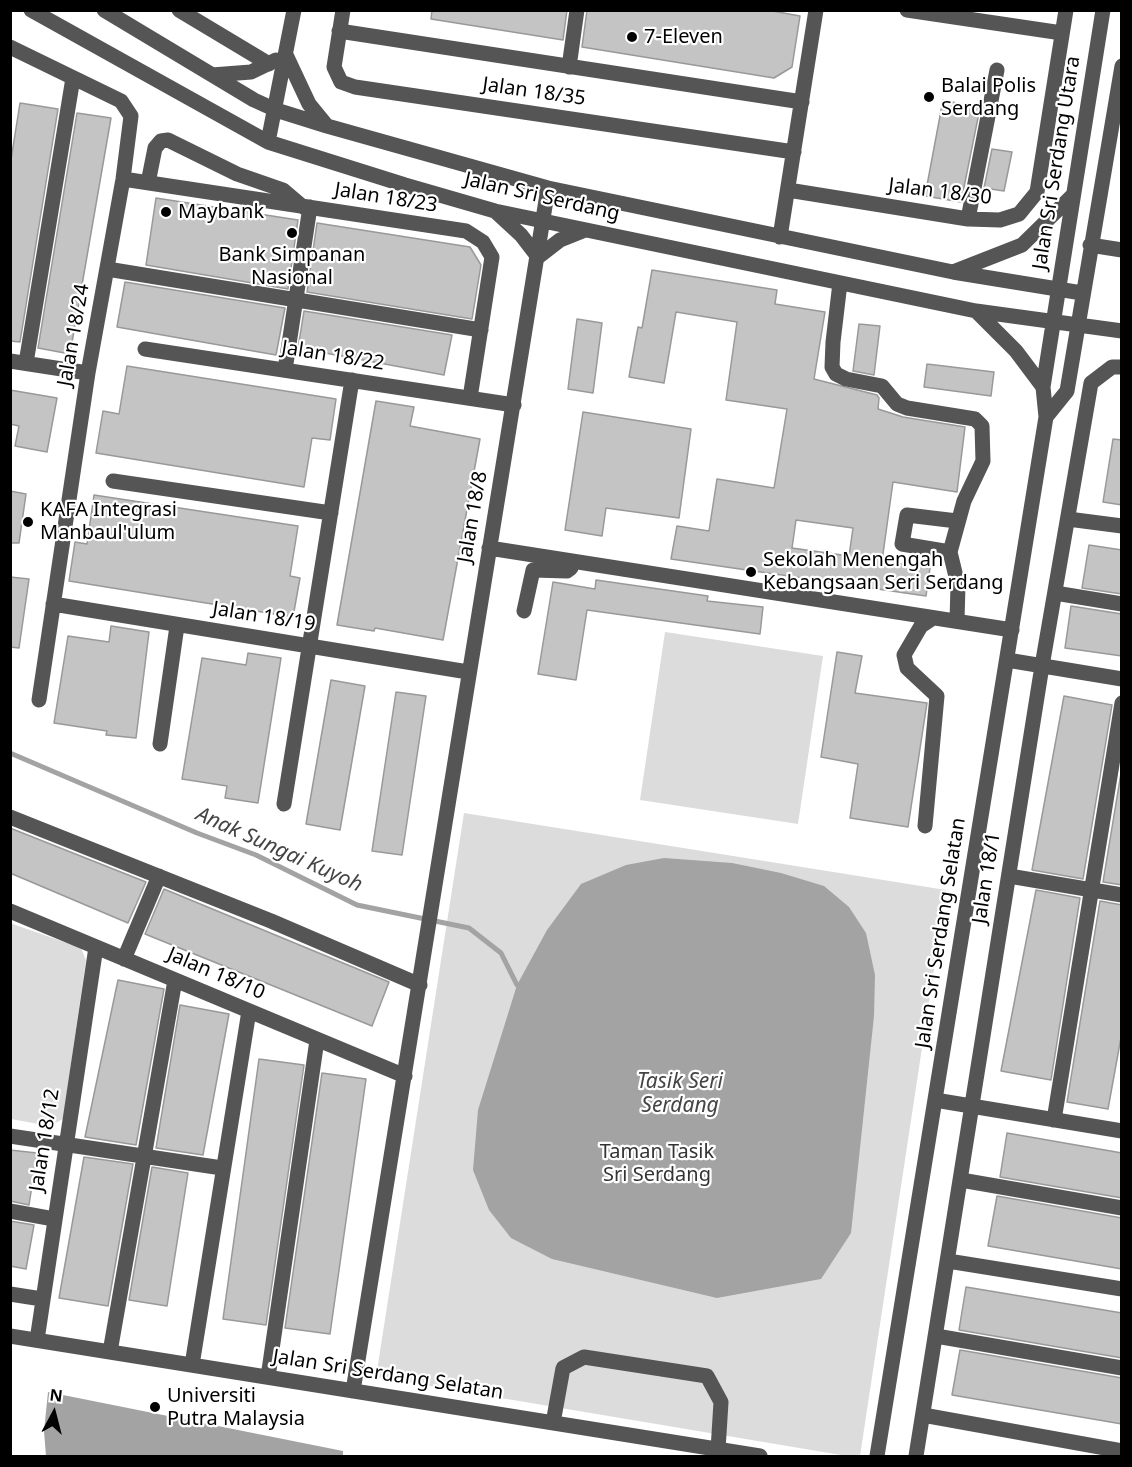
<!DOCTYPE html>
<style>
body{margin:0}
#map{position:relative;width:1132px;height:1467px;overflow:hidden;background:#fff;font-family:"Noto Sans",sans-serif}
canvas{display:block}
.frame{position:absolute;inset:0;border:12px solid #000;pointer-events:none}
.north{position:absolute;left:24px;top:1383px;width:60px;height:60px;-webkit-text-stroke:4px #fff;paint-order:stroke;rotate:7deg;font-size:16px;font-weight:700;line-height:24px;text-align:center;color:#000}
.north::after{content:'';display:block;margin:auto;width:21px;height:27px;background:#000;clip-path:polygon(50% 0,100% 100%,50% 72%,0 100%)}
</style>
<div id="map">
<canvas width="1132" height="1467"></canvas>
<div class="frame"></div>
<div class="north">N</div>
</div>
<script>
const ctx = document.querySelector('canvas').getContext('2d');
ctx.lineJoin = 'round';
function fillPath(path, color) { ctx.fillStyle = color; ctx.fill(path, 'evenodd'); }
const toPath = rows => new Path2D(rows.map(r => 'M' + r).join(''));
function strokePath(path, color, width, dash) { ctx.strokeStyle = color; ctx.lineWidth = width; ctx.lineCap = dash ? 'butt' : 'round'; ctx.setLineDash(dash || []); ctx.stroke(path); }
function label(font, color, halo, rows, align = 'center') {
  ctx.font = font + ' "Noto Sans",sans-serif'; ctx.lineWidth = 4.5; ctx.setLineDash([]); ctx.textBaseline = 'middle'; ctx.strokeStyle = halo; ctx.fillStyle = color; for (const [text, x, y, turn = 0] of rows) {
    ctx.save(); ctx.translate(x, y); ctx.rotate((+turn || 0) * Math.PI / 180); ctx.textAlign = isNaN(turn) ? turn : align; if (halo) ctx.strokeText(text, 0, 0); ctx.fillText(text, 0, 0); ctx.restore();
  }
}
fillPath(toPath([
 [665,632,823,656,798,824,640,800],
 [464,813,946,890,860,1456,847,1456,376,1377],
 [10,923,81,948,86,960,63,1119,49,1126,11,1119]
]), '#dcdcdc');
fillPath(toPath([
 [664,858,732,863,781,873,824,886,849,907,866,933,875,975,874,1016,851,1233,821,1279,717,1298,552,1259,511,1238,489,1210,473,1170,478,1110,517,985,547,930,581,884,626,865],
 [48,1392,343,1451,343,1456,46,1456,44,1431]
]), '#a3a3a3');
strokePath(toPath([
 [10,753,197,833,256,855,357,905,469,928,501,953,517,985]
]), '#a3a3a3', 5);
const building = toPath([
 [432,10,567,10,563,40,431,19,432,10],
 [587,10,767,10,800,16,792,67,774,78,582,47,587,10],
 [943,100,980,108,961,202,925,196,943,100],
 [20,103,58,109,20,342,10,341,10,166,20,103],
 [77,113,111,118,70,354,38,348,77,113],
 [992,149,1012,152,1004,191,984,188,992,149],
 [156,198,298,220,288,289,146,265,156,198],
 [317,223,470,247,481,265,472,319,307,292,317,223],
 [652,270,777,290,775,304,825,312,814,379,877,395,879,398,878,409,903,417,965,427,957,492,893,482,882,561,930,568,926,596,671,559,677,526,709,531,717,479,774,488,787,409,726,400,737,322,676,312,664,383,629,377,638,327,642,328,652,270],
 [796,520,853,528,849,556,792,548,796,520],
 [125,282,285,308,276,355,117,327,125,282],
 [304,311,452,335,444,375,298,348,304,311],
 [577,319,602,323,593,393,568,389,577,319],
 [859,324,880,326,874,375,853,371,859,324],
 [927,364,994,372,991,396,924,387,927,364],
 [127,366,336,399,330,440,312,438,304,487,96,453,103,411,119,414,127,366],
 [10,390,57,398,47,452,15,446,19,426,10,424,10,390],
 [376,401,414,407,410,426,480,439,443,640,375,628,374,631,337,625,376,401],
 [583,412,691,429,679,518,606,508,602,536,565,530,583,412],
 [1113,439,1122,440,1122,505,1103,502,1113,439],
 [10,491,26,494,19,543,10,543,10,491],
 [94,495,298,526,290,576,300,578,293,617,69,581,75,542,87,544,94,495],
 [1089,545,1122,550,1122,594,1082,588,1089,545],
 [10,577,29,579,19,648,10,647,10,577],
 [596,580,708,596,707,601,763,607,760,634,587,610,576,680,538,674,553,582,595,589,596,580],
 [1071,606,1122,614,1122,656,1065,648,1071,606],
 [111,626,149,632,136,738,106,735,107,731,54,723,68,636,109,642,111,626],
 [837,652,862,656,855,693,927,703,908,827,850,818,858,764,821,757,837,652],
 [248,653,281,658,258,803,225,798,227,786,182,779,202,658,246,665,248,653],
 [331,680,365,686,340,830,306,824,331,680],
 [396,692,426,696,402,855,372,851,396,692],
 [1064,696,1112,705,1083,879,1032,870,1064,696],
 [1122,767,1122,885,1103,882,1122,767],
 [10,828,146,882,128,923,10,873,10,828],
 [164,889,389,982,372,1026,145,934,164,889],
 [1036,890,1080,898,1051,1080,1001,1071,1036,890],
 [1100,901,1122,905,1122,1032,1108,1109,1067,1102,1100,901],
 [118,980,164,989,136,1145,85,1137,118,980],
 [180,1005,229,1014,203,1155,156,1148,180,1005],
 [259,1059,304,1065,266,1325,223,1319,259,1059],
 [322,1073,366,1079,330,1334,285,1328,322,1073],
 [1007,1133,1122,1153,1122,1198,1000,1177,1007,1133],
 [10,1150,37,1153,29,1205,10,1201,10,1150],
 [84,1157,133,1164,108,1306,59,1298,84,1157],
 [152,1167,188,1173,167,1306,129,1300,152,1167],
 [997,1196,1122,1218,1122,1269,988,1246,997,1196],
 [10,1221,34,1225,26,1269,10,1266,10,1221],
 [966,1287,1122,1313,1122,1358,959,1330,966,1287],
 [960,1350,1122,1378,1122,1424,952,1395,960,1350]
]);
fillPath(building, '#c4c4c4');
strokePath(building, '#999', 1.5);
strokePath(toPath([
 [31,10,268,142,405,185,495,211,976,311,1122,331],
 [104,10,254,100,276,110,327,126,548,188,953,272,1082,293],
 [179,10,269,64],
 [343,10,334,67,341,82,355,87,794,152],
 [907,10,1062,33],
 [339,31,802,102],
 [10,47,121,101,131,116,123,179,88,373,39,700],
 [286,55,309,104,327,126],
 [569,67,577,10],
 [212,75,251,72,276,60],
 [268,142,294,10],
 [123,179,466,231,483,242,492,257,470,398],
 [148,183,155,148,161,141,168,140,237,174,283,190,303,207],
 [788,190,968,219,1000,220,1019,214,1037,192,1066,10],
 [495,211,521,235,538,257],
 [968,219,997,70],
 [780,237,816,10],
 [1090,245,1122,250],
 [538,257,560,240,585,230],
 [107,269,481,330],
 [953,272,1022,245,1073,195],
 [840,283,833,342,832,367,836,374,846,379,882,386,897,404,907,408,975,419,982,426,983,461,964,501,950,552,958,585,957,621],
 [976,311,1016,351,1043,387],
 [145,349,514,405],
 [10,361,88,373],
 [26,363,73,78],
 [285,370,310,207],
 [1046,417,1067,391,1122,66],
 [113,481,331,513],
 [1068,519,1122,526],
 [489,548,1012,630],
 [950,552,902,544,907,515,957,521],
 [1055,593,1122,604],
 [53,604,468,672],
 [524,611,533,570,567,571,571,568,570,561],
 [1007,660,1122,679],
 [160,744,177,626],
 [284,804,352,380],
 [10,817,271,921,420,985],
 [925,826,937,696,907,668,904,655,921,626,933,618],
 [1009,876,1122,895],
 [10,911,405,1076],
 [124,959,159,876],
 [935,1100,1122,1131],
 [1054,1120,1122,703],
 [10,1136,222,1168],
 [961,1180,1122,1208],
 [10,1211,54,1219],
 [948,1261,1122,1289],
 [10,1294,42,1299],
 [10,1336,760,1456],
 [936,1336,1122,1368],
 [37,1340,96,947],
 [110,1352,175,980],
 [192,1365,249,1011],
 [268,1377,317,1040],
 [353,1391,548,188],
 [923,1415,1122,1451],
 [553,1423,563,1368,584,1357,707,1376,721,1402,718,1450],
 [877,1456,1046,417,1043,387,1103,10],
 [916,1456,1042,666,1091,383,1112,367,1122,367]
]), '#555', 15);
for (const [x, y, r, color] of [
 [632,37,6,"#000"],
 [929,97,6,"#000"],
 [166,212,6,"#000"],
 [292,233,6,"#000"],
 [28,522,6,"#000"],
 [751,572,6,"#000"],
 [155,1407,6,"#000"]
]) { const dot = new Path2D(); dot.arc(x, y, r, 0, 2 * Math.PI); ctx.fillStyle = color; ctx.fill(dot); strokePath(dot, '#fff', 2); }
label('20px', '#000', '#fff', [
 ["7-Eleven",644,37],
 ["Balai Polis",941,86],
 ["Serdang",941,109],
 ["Maybank",178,212],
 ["Bank Simpanan",292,255,"center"],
 ["Nasional",292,278,"center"],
 ["KAFA Integrasi",40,510],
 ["Manbaul'ulum",40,533],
 ["Sekolah Menengah",763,560],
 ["Kebangsaan Seri Serdang",763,583],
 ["Universiti",167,1396],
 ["Putra Malaysia",167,1419]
], 'left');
label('20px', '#000', '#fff', [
 ["Jalan 18/35",534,92,8],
 ["Jalan Sri Serdang Utara",1057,163,-81],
 ["Jalan 18/30",940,192,7],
 ["Jalan Sri Serdang",542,197,13],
 ["Jalan 18/23",386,198,9],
 ["Jalan 18/24",74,335,-80],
 ["Jalan 18/22",333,356,9],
 ["Jalan 18/8",473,517,-80],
 ["Jalan 18/19",264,617,9],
 ["Jalan 18/1",987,878,-81],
 ["Jalan Sri Serdang Selatan",941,933,-81],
 ["Jalan 18/10",216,974,23],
 ["Jalan 18/12",45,1140,-81],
 ["Jalan Sri Serdang Selatan",388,1375,9]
]);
label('20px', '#333', '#fff', [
 ["Taman Tasik",657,1152],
 ["Sri Serdang",657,1175]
]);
label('italic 21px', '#444', '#fff', [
 ["Anak Sungai Kuyoh",279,850,24],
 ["Tasik Seri",680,1082],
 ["Serdang",680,1106]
]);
</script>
